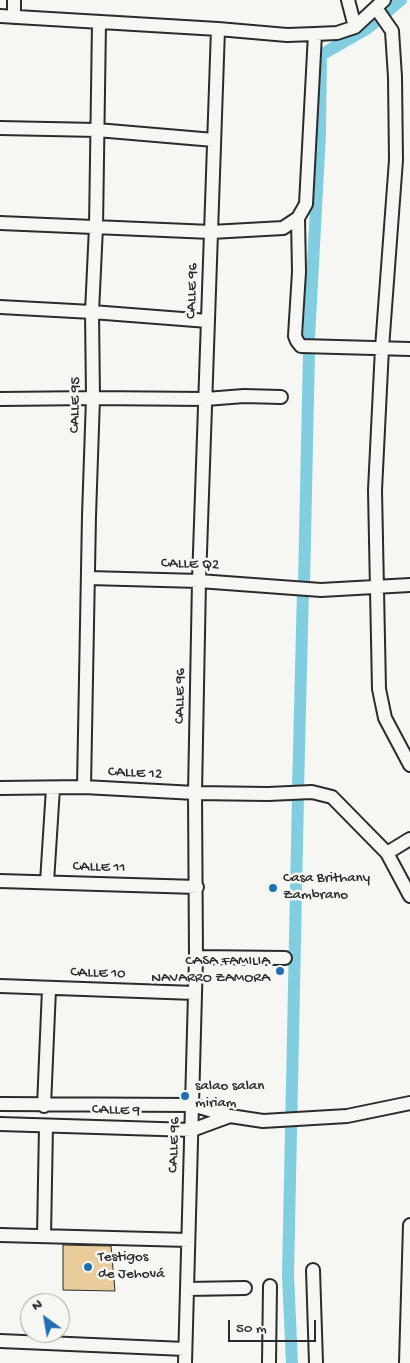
<!DOCTYPE html>
<meta charset="utf-8">
<style>
body{margin:0}
#map{position:relative;width:410px;height:1363px;overflow:hidden;background:#f6f6f2;font-family:"Gochi Hand",sans-serif}
canvas{display:block}
.north{position:absolute;left:20px;top:1293px;width:50px;height:50px;box-sizing:border-box;background:#f6f6f2;border:1px solid #a5a5a2;border-radius:50%;rotate:328deg;font-size:14px;font-weight:700;line-height:20px;text-align:center;color:#2b2b2b}
.north::after{content:'';display:block;margin:auto;width:18px;height:22px;background:#1f6fb2;clip-path:polygon(50% 0,100% 100%,50% 72%,0 100%)}
.scale{position:absolute;left:228px;top:1320px;width:88px;height:22px;box-sizing:border-box;border:2px solid #2b2b2b;border-top:0;padding-left:6px;font-size:15px;line-height:18px;white-space:nowrap;color:#2b2b2b;-webkit-text-stroke:4px #f6f6f2;paint-order:stroke}
</style>
<div id="map">
<canvas width="410" height="1363"></canvas>
<div class="north">N</div>
<div class="scale">50 m</div>
</div>
<script>
const ctx = document.querySelector('canvas').getContext('2d');
ctx.lineJoin = 'round';
const toPath = rows => new Path2D(rows.map(r => 'M' + r).join(''));
function strokePath(path, color, width, dash) { ctx.strokeStyle = color; ctx.lineWidth = width; ctx.lineCap = dash ? 'butt' : 'round'; ctx.setLineDash(dash || []); ctx.stroke(path); }
function fillPath(path, color) { ctx.fillStyle = color; ctx.fill(path, 'evenodd'); }
function label(font, color, halo, rows, align = 'center') {
  ctx.font = font + ' "Gochi Hand",sans-serif'; ctx.lineWidth = 5; ctx.setLineDash([]); ctx.textBaseline = 'middle'; ctx.strokeStyle = halo; ctx.fillStyle = color; for (const [text, x, y, turn = 0] of rows) {
    ctx.save(); ctx.translate(x, y); ctx.rotate((+turn || 0) * Math.PI / 180); ctx.textAlign = isNaN(turn) ? turn : align; if (halo) ctx.strokeText(text, 0, 0); ctx.fillText(text, 0, 0); ctx.restore();
  }
}
strokePath(toPath([
 [388,11,401,0],
 [309,338,320,134,321,55,368,28,374,23],
 [304,585,309,351],
 [298,789,303,590],
 [292,1363,288,1275,298,796]
]), '#81cee1', 12);
const building = toPath([
 [63,1245,111,1246,115,1291,63,1290,63,1245]
]);
fillPath(building, '#e8cc9c');
strokePath(building, '#2b2b2b', 1);
const street = toPath([
 [348,0,355,27],
 [376,8,392,31,395,77,396,160,382,348,375,490,379,689,385,718,410,765],
 [0,16,218,29,287,35,315,34,337,33,355,27,384,0],
 [14,17,14,0],
 [0,128,97,130,214,140],
 [298,218,299,272,295,336,297,341,301,346,410,349],
 [0,223,211,232,283,228,298,218,306,204,315,34],
 [0,307,92,312,208,321],
 [0,399,93,398,206,399,244,396,281,397],
 [89,578,199,581,321,590,410,585],
 [84,787,89,516,93,398,92,312,96,227,99,23],
 [0,788,84,787,195,793,268,794,312,792,332,797,387,853,410,896],
 [387,853,410,839],
 [0,881,197,887],
 [47,882,53,788],
 [196,957,285,958],
 [0,986,195,993],
 [0,1104,192,1105,230,1116,263,1121,347,1116,410,1103],
 [44,1106,49,989],
 [0,1124,192,1130,230,1116],
 [0,1235,188,1240],
 [44,1236,46,1126],
 [313,1270,316,1363],
 [187,1289,245,1288],
 [0,1341,185,1349],
 [185,1363,196,957,195,793,199,581,218,29],
 [269,1363,270,1286],
 [406,1363,410,1225]
]);
strokePath(street, '#2b2b2b', 16);
strokePath(street, '#f6f6f2', 12);
for (const [x, y, r, color] of [
 [273,888,5,"#1f6fb2"],
 [280,971,5,"#1f6fb2"],
 [185,1096,5,"#1f6fb2"],
 [88,1267,5,"#1f6fb2"]
]) { const dot = new Path2D(); dot.arc(x, y, r, 0, 2 * Math.PI); ctx.fillStyle = color; ctx.fill(dot); strokePath(dot, '#f6f6f2', 2); }
label('15px', '#2b2b2b', '#f6f6f2', [
 ["CALLE 96",193,291,-88],
 ["CALLE 95",76,405,-89],
 ["CALLE Q2",190,565,2],
 ["CALLE 96",181,696,-89],
 ["CALLE 12",135,774,3],
 ["CALLE 11",99,868,2],
 ["CALLE 10",98,974,2],
 ["CALLE 9",116,1111,2],
 ["CALLE 96",175,1145,-88]
]);
label('15px', '#2b2b2b', '#f6f6f2', [
 ["Casa Brithany",283,879],
 ["Zambrano",283,896],
 ["CASA FAMILIA",270,962,"right"],
 ["NAVARRO ZAMORA",270,979,"right"],
 ["salao salan",195,1087],
 ["miriam",195,1104],
 ["Testigos",98,1258],
 ["de Jehová",98,1275]
], 'left');
</script>
